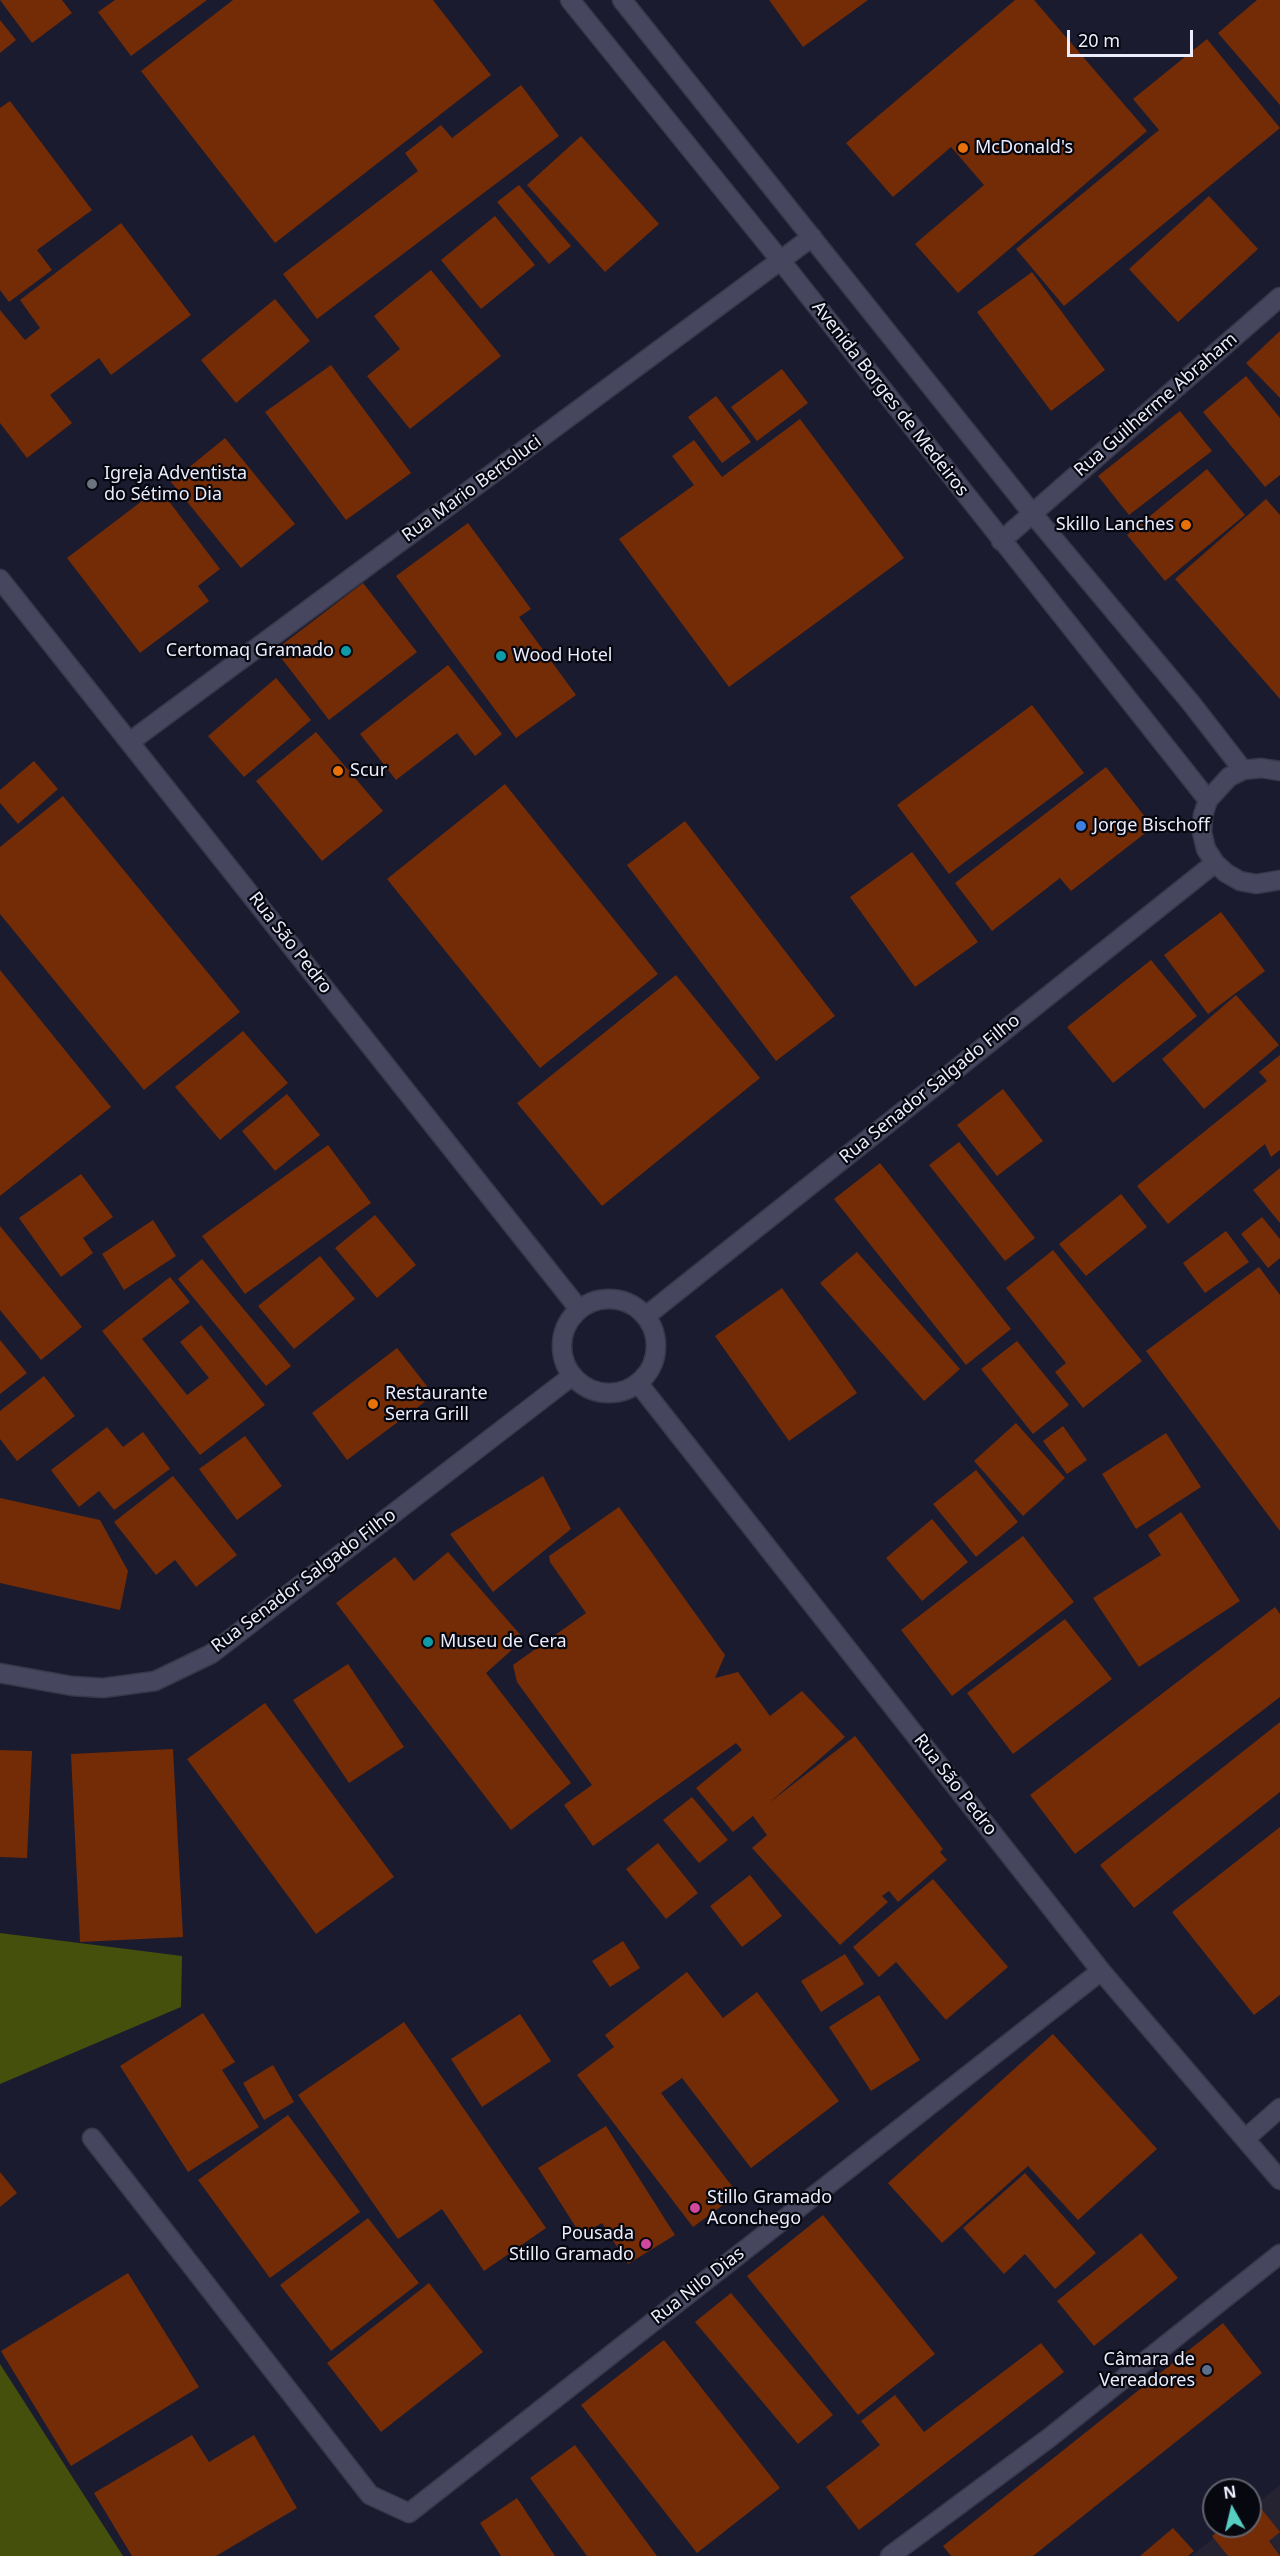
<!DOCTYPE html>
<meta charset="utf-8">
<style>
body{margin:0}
#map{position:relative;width:1280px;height:2556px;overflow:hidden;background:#1b1b30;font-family:"Noto Sans",sans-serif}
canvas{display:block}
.north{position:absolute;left:1202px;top:2478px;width:60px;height:60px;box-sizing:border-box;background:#070710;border:2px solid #62636e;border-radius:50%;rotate:352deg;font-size:16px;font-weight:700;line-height:24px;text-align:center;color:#ebecfc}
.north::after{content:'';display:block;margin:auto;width:21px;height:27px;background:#57cec2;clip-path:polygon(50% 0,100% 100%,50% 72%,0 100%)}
.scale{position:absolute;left:1067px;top:30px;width:126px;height:27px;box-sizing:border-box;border:3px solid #ebecfc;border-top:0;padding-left:8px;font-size:18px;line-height:21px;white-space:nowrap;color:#ebecfc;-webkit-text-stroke:4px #070710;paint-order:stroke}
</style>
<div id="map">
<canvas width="1280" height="2556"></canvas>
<div class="north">N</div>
<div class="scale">20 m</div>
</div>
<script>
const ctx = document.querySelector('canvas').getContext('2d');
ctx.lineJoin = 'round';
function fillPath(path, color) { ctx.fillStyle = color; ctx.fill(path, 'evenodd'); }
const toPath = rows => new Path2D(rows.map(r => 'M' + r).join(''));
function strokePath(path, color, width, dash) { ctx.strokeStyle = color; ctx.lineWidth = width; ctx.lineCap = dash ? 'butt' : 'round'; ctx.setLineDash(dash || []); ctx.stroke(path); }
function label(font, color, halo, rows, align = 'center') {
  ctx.font = font + ' "Noto Sans",sans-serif'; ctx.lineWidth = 4.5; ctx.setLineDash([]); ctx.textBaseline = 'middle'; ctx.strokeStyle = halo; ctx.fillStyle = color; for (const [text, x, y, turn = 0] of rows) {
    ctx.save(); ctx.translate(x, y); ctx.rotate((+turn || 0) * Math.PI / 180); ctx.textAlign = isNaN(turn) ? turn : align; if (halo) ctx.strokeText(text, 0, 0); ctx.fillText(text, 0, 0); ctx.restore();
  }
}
fillPath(toPath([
 [1280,2485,1280,2556,1191,2556,1229,2526,1250,2526,1250,2509]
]), '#252232');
fillPath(toPath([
 [0,1933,182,1956,181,2007,0,2084],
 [0,2364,123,2556,0,2556]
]), '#45500c');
fillPath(toPath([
 [0,0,62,0,72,13,32,43],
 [115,0,207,0,131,56,98,12],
 [233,0,433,0,491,75,275,243,141,71],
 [769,0,868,0,803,47],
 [1015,0,1034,0,1147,131,958,293,915,244,984,185,951,147,893,197,846,143],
 [1257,0,1280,0,1280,105,1218,33],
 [0,20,16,40,0,53],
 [1207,39,1280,128,1064,306,1016,249,1159,130,1133,99],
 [521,85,559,136,317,319,283,274,418,171,405,153,441,125,452,138],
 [10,101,92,210,37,250,52,270,9,302,0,290,0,108],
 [581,136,659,224,605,272,527,185],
 [519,185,571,246,549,264,497,202],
 [1209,196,1258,249,1178,322,1129,269],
 [495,216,535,265,481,309,441,260],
 [121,223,191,315,111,375,99,358,50,395,72,423,27,458,0,423,0,310,25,340,40,328,20,300],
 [431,270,501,356,410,429,367,376,400,349,374,316],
 [1032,272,1105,370,1051,411,977,312],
 [275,299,310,341,236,403,201,360],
 [1280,331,1280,398,1246,363],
 [331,365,411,473,346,520,265,412],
 [782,369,808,403,757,441,731,407],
 [1246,376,1280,418,1280,475,1265,487,1203,412],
 [716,396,751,442,722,463,688,417],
 [1180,411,1212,451,1129,515,1098,476],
 [800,419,904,558,729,687,619,539,694,485,672,456,694,440,722,477],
 [225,438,295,524,241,568,171,482],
 [1207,469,1245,515,1165,581,1127,535],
 [159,488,220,569,198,586,209,601,140,653,67,558],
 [1266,499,1280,515,1280,699,1175,579],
 [468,523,531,609,519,617,576,695,516,738,396,576],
 [363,583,417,652,329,720,275,650],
 [448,665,502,734,475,756,457,733,396,780,360,734],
 [276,678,311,720,244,777,208,736],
 [1032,705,1084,773,949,874,897,805],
 [316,732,383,811,322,861,256,781],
 [34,761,58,789,18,824,0,803,0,790],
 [1106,767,1153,827,1071,891,1060,878,992,931,955,883],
 [505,784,658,974,540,1068,387,879],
 [63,796,240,1012,144,1090,0,914,0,847],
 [685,821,835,1016,776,1061,627,865],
 [912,852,978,942,915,987,850,897],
 [1221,912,1265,971,1208,1014,1164,955],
 [1151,960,1197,1016,1113,1083,1067,1027],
 [0,970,111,1107,0,1196],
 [676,975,760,1078,602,1206,517,1103],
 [1236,995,1279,1045,1204,1109,1162,1059],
 [243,1031,288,1083,220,1140,175,1087],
 [1280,1055,1280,1150,1271,1157,1265,1144,1168,1224,1137,1186,1267,1081,1259,1072],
 [1003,1089,1043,1141,997,1176,957,1125],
 [287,1094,320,1135,275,1171,242,1131],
 [959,1142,1035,1238,1005,1261,929,1165],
 [328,1145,371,1203,245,1294,202,1236],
 [880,1163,1011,1329,966,1365,834,1199],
 [1280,1168,1280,1223,1253,1190],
 [81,1174,113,1217,83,1238,93,1253,61,1277,19,1218],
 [1121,1194,1147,1227,1086,1276,1059,1244],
 [375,1215,416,1265,377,1298,335,1248],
 [1262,1217,1280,1239,1280,1258,1268,1268,1241,1234],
 [153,1220,176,1256,124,1290,102,1254],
 [0,1226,82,1327,41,1360,0,1310],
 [1226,1231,1249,1262,1205,1293,1183,1263],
 [1053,1250,1142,1361,1083,1408,1055,1372,1066,1363,1006,1288],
 [857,1252,960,1369,924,1401,820,1283],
 [320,1256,355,1299,294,1349,258,1306],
 [202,1259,291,1366,266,1386,178,1279],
 [1259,1267,1280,1295,1280,1531,1146,1351],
 [170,1277,190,1302,142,1339,187,1395,209,1378,180,1342,201,1325,265,1405,200,1455,102,1331],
 [782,1288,857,1393,789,1441,715,1336],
 [0,1340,27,1373,0,1394],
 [1017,1341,1069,1405,1033,1434,981,1369],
 [397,1348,434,1395,347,1460,312,1413],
 [44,1376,75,1416,17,1461,0,1439,0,1411],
 [1016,1423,1065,1478,1023,1516,974,1461],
 [1063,1426,1087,1460,1067,1474,1043,1441],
 [107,1427,123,1447,143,1432,170,1469,114,1510,99,1491,79,1507,51,1470],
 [1166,1433,1201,1487,1136,1529,1102,1474],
 [245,1436,282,1486,237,1520,199,1469],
 [976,1470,1018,1522,976,1557,933,1504],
 [173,1476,237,1555,196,1587,175,1560,156,1575,114,1522],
 [543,1476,571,1529,493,1592,450,1534],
 [0,1498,100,1520,128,1571,120,1610,0,1583],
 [619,1507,725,1655,715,1678,738,1672,770,1716,802,1691,845,1737,769,1803,855,1736,943,1849,940,1852,947,1860,898,1902,889,1891,882,1896,888,1902,840,1945,752,1848,767,1835,753,1816,733,1832,696,1788,742,1750,736,1743,593,1846,564,1805,592,1785,517,1682,513,1665,586,1613,550,1562,549,1556],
 [1181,1512,1240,1601,1139,1667,1093,1598,1161,1555,1148,1535],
 [932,1519,968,1562,922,1601,886,1558],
 [1023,1536,1074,1602,952,1696,901,1630],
 [448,1552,524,1639,486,1673,571,1783,511,1830,336,1603,395,1557,414,1581],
 [1275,1607,1280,1614,1280,1697,1075,1854,1030,1795],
 [1065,1619,1112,1679,1013,1754,967,1693],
 [348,1664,404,1747,349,1783,293,1700],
 [265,1703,394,1877,316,1934,187,1759],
 [1280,1722,1280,1792,1134,1908,1100,1865],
 [173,1749,183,1937,80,1942,71,1754],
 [0,1750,32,1751,27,1858,0,1857],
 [692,1797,728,1840,699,1863,663,1820],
 [1280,1827,1280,1995,1254,2015,1172,1912],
 [658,1843,698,1893,666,1919,626,1869],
 [750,1875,782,1916,742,1947,710,1906],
 [933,1879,1008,1967,946,2020,896,1962,879,1977,853,1947],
 [623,1941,640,1968,610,1987,592,1961],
 [845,1954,864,1984,821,2012,801,1981],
 [687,1972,723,2018,757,1992,839,2101,751,2168,682,2078,661,2093,738,2194,693,2227,577,2075,614,2047,605,2035],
 [879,1995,920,2060,871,2091,829,2027],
 [203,2013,235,2062,222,2070,259,2127,188,2172,120,2066],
 [520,2014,551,2061,482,2107,451,2059],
 [404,2022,546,2228,484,2271,442,2209,398,2239,298,2095],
 [1053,2034,1157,2149,1078,2220,1028,2166,942,2243,888,2183],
 [273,2065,294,2102,264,2120,243,2083],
 [288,2115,360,2212,270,2278,198,2180],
 [606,2126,675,2235,628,2264,602,2223,581,2235,538,2168],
 [0,2172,17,2193,0,2207],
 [1025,2173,1096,2253,1055,2289,1025,2254,1004,2274,963,2228],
 [823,2215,935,2354,858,2415,747,2276],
 [368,2218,419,2283,331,2351,280,2285],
 [1141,2233,1178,2278,1094,2346,1057,2301],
 [128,2273,199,2387,71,2466,1,2351],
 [429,2283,483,2352,381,2432,327,2363],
 [731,2293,833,2415,798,2444,695,2322],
 [1223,2323,1262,2373,1033,2556,951,2556,943,2546],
 [664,2340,780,2488,697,2553,581,2405],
 [1041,2343,1064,2372,859,2530,826,2487,880,2445,861,2421,895,2395,924,2432],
 [192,2435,209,2462,254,2435,297,2508,216,2556,132,2556,94,2493],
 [575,2445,657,2556,587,2556,530,2478],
 [517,2498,555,2556,501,2556,480,2523],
 [1255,2501,1280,2532,1269,2541,1280,2556,1228,2556,1212,2536,1224,2526,1250,2526,1250,2506],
 [1173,2528,1194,2551,1188,2556,1140,2556]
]), '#732c05');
const lane = toPath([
 [890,2556,1049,2438,1280,2254]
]);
const street = toPath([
 [1001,541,1280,297],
 [131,741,812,237],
 [92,2138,370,2495,409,2513,1101,1971],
 [1245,2139,1280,2108]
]);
const secondary = toPath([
 [570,0,781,261,1208,800],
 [622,0,1032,513,1191,703,1243,770],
 [0,579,579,1309],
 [1280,771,1261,768,1243,770,1229,777,1208,800,1203,815,1202,832,1206,849,1215,863,1226,873,1240,881,1256,884,1280,880],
 '562 1346a47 47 0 1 1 94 0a47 47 0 1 1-94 0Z',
 [646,1316,1215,863],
 [638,1383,1101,1971,1280,2180],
 [0,1673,72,1686,103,1688,155,1681,211,1654,572,1376]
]);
strokePath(lane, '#39384a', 21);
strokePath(street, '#39384a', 21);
strokePath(secondary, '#39384a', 21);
strokePath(lane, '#46465f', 18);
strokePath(street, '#46465f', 18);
strokePath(secondary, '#46465f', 18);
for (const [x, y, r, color] of [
 [963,148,6,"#e8710a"],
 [92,484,6,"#6b7280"],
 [1186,525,6,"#e8710a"],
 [346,651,6,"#0f9aa8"],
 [501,656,6,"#0f9aa8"],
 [338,771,6,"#e8710a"],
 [1081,826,6,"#3f7fe0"],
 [373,1404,6,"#e8710a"],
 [428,1642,6,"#0f9aa8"],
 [695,2208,6,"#d1479c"],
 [646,2244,6,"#d1479c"],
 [1207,2370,6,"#5c6f8a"]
]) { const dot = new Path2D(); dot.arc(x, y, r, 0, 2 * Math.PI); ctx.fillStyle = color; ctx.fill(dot); strokePath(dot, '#070710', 2); }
label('18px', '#ebecfc', '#070710', [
 ["McDonald's",975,148],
 ["Igreja Adventista",104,474],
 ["do Sétimo Dia",104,495],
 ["Skillo Lanches",1174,525,"right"],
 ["Certomaq Gramado",334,651,"right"],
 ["Wood Hotel",513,656],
 ["Scur",350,771],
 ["Jorge Bischoff",1093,826],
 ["Restaurante",385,1394],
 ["Serra Grill",385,1415],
 ["Museu de Cera",440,1642],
 ["Stillo Gramado",707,2198],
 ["Aconchego",707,2219],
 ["Pousada",634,2234,"right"],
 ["Stillo Gramado",634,2255,"right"],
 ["Câmara de",1195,2360,"right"],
 ["Vereadores",1195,2381,"right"]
], 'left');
label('18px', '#ebecfc', '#070710', [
 ["Avenida Borges de Medeiros",890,399,52],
 ["Rua Guilherme Abraham",1156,405,-41],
 ["Rua Mario Bertoluci",472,489,-36],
 ["Rua São Pedro",290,943,52],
 ["Rua Senador Salgado Filho",930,1089,-39],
 ["Rua Senador Salgado Filho",304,1581,-37],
 ["Rua São Pedro",955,1785,52],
 ["Rua Nilo Dias",698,2286,-38]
]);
</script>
